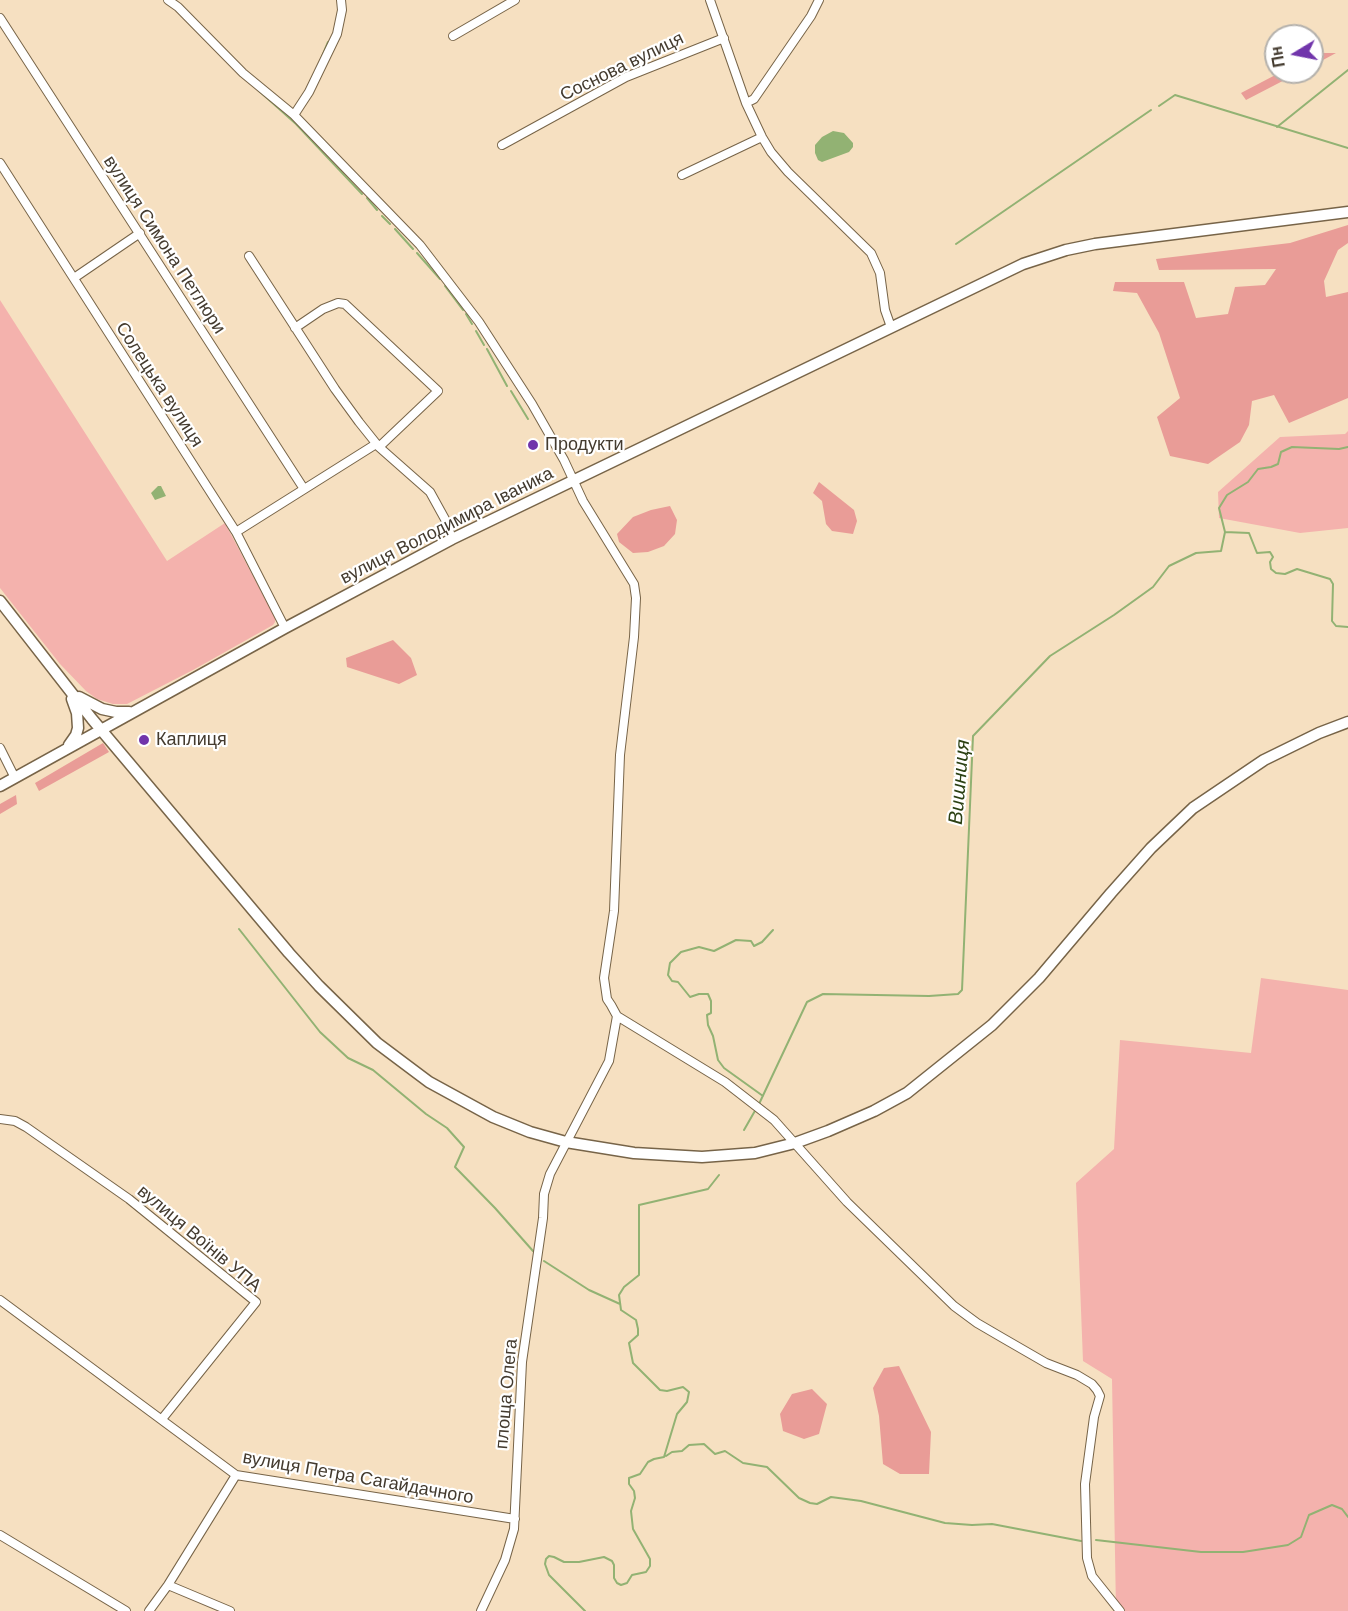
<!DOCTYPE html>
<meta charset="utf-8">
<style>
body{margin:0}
#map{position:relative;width:1348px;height:1611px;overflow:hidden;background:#f6e0c1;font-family:Helvetica,sans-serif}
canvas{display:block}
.north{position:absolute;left:1264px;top:24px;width:60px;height:60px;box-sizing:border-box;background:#fff;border:2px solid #b4b1ac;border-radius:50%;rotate:260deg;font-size:16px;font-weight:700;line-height:24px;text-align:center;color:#443b2f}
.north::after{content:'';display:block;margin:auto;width:21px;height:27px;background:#7135ab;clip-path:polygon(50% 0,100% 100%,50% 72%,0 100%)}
</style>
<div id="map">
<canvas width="1348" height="1611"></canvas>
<div class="north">Пн</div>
</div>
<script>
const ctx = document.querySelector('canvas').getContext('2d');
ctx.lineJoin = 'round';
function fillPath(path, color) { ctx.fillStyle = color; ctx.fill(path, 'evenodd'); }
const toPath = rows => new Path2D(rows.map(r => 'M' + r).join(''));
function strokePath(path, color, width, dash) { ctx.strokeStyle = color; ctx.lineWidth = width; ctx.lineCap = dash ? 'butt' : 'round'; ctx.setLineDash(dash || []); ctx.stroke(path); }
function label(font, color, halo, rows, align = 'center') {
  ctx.font = font + ' Helvetica,sans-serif'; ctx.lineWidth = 4.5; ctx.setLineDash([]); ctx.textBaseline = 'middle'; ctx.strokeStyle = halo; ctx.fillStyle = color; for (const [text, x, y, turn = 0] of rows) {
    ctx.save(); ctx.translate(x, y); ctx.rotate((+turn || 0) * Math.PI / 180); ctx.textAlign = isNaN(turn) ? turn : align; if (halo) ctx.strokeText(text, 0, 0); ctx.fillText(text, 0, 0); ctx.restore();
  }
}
fillPath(toPath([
 [0,300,167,561,225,523,275,618,275,622,273,625,193,670,127,704,113,704,97,699,86,691,60,664,0,588],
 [1348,431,1348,528,1300,533,1219,518,1218,492,1280,437,1345,434],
 [1261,978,1348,990,1348,1611,1116,1611,1112,1379,1083,1361,1076,1183,1114,1149,1120,1040,1251,1053]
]), '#f4b2ad');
fillPath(toPath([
 [1319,53,1336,53,1312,66,1312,56],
 [1281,72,1300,72,1246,100,1241,93],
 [1348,225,1348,243,1338,250,1324,281,1326,297,1348,292,1348,398,1289,423,1274,395,1252,401,1249,425,1240,442,1208,464,1170,456,1157,417,1180,398,1159,333,1137,293,1113,291,1115,282,1184,282,1196,318,1228,314,1235,287,1265,285,1276,269,1159,270,1156,259,1290,243],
 [819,482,854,510,857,521,853,534,832,531,826,524,822,501,813,493],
 [670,506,677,520,675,534,664,546,648,552,633,553,619,542,617,534,633,517,651,510],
 [393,640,411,658,417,675,399,684,347,667,346,658],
 [103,743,109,752,39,791,35,783],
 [16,795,17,804,0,814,0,804],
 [899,1366,931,1432,929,1474,900,1474,883,1464,879,1416,873,1388,884,1368],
 [812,1389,827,1404,819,1434,804,1439,783,1431,780,1414,792,1394]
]), '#e99c97');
fillPath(toPath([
 [833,131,844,133,853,143,853,147,849,152,822,162,818,160,815,153,815,145,822,137],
 [158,486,161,486,166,496,155,500,151,493]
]), '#92b273');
strokePath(toPath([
 [319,64,328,42],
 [258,90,296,124,362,194],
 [1159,106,1175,95,1348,148],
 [1277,127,1348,70],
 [367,198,377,210],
 [382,216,390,224],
 [395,229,413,249],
 [956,244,1151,110],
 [417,253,440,279],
 [445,286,463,310],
 [466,314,472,324],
 [476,331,484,345],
 [487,349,507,386],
 [511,391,528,419],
 [1225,532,1249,533,1257,553,1270,552,1273,557,1270,562,1271,569,1276,573,1285,574,1297,569,1330,579,1333,584,1332,621,1336,626,1348,627],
 [239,929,320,1032,348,1058,373,1070,426,1114,447,1128,464,1147,455,1167,495,1208,533,1251],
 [763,1096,724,1068,718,1060,713,1036,708,1025,707,1015,711,1013,711,1001,708,994,699,994,690,997,678,982,672,981,668,975,670,963,681,952,699,947,714,951,736,940,751,941,754,946,762,942,773,930],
 [759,1104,807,1002,823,994,929,996,958,994,962,990,973,736,1050,656,1114,615,1153,587,1169,566,1196,553,1221,551,1225,532,1219,508,1227,495,1248,482,1258,469,1271,467,1278,464,1281,452,1292,447,1339,449,1348,447],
 [744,1130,756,1109],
 [544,1261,589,1290,620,1304],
 [666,1456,672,1452,682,1451,689,1445,704,1444,715,1454,725,1451,743,1463,767,1467,799,1498,810,1503,817,1504,831,1497,861,1501,945,1523,972,1525,992,1524,1081,1541],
 [1096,1540,1201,1552,1243,1552,1288,1545,1301,1537,1309,1515,1332,1505,1342,1509,1348,1517],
 [585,1611,549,1575,545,1564,546,1559,549,1556,554,1557,564,1562,579,1562,604,1557,612,1561,614,1565,614,1578,617,1583,621,1585,627,1583,632,1575,646,1572,650,1566,650,1559,633,1529,631,1511,635,1498,634,1491,629,1484,629,1478,640,1474,648,1462,654,1459,664,1457,677,1414,687,1402,689,1392,683,1387,667,1391,660,1390,633,1363,629,1343,638,1335,638,1329,636,1320,621,1310,619,1295,624,1287,639,1275,639,1205,708,1189,719,1175]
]), '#92b273', 2);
const street = toPath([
 [168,0,178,7,243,73,294,115,420,245,479,322,532,404,564,460,583,501,634,584,636,598,634,637,620,755,614,911,604,978,607,999,611,1005,617,1016,725,1082,774,1120,847,1202,954,1306,977,1323,1001,1337,1046,1363,1077,1375,1092,1384,1097,1390,1100,1396,1094,1417,1085,1484,1087,1558,1092,1576,1120,1611],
 [710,0,746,103,762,137,771,152,788,172,871,253,880,273,885,310,891,327],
 [0,18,304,489],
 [453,36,515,0],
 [746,103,754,99,811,16,819,0],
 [294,115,309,92,337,34,342,10,341,0],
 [502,145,626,77,724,38],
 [0,163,236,532,285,628],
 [682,175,762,137],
 [249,256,335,389,359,422,379,447,430,492,446,521,452,539],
 [74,278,140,233],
 [295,328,323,309,338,303,345,304,438,391,379,447],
 [236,532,376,444],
 [0,748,15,778],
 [0,1119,15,1121,26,1127,129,1199,256,1302,162,1419],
 [0,1300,236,1475,515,1519],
 [0,1535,126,1611],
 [168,1585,230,1611],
 [149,1611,168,1585,236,1475],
 [481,1611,505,1560,514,1529,522,1362,543,1218,544,1194,550,1174,609,1061,617,1016]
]);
const secondary = toPath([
 [0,601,92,719,289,953,319,986,377,1043,429,1082,493,1117,530,1132,566,1142,634,1153,702,1157,755,1153,795,1143,828,1131,874,1111,907,1093,992,1025,1039,978,1111,893,1151,848,1193,808,1264,760,1319,733,1348,722],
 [79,697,102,709,116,712,129,712],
 [69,745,76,735,78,728,77,713,72,699],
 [0,786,285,628,452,539,1023,264,1066,250,1095,244,1348,212]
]);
strokePath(street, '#776448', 10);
strokePath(secondary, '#776448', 13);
strokePath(street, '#fff', 8);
strokePath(secondary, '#fff', 10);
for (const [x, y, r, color] of [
 [533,445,6,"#7135ab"],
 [144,740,6,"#7135ab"]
]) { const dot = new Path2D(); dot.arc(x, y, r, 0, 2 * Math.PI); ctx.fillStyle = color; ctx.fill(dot); strokePath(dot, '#fff', 2); }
label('18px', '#443b2f', '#fff', [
 ["Соснова вулиця",622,67,-26],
 ["вулиця Симона Петлюри",164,245,57],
 ["Солецька вулиця",159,385,57],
 ["вулиця Володимира Іваника",447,526,-27],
 ["вулиця Воїнів УПА",199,1239,40],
 ["площа Олега",507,1394,-85],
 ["вулиця Петра Сагайдачного",358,1478,10]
]);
label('18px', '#443b2f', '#fff', [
 ["Продукти",545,445],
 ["Каплиця",156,740]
], 'left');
label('italic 20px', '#2c4114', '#fff', [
 ["Вишниця",960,782,-85]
]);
</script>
